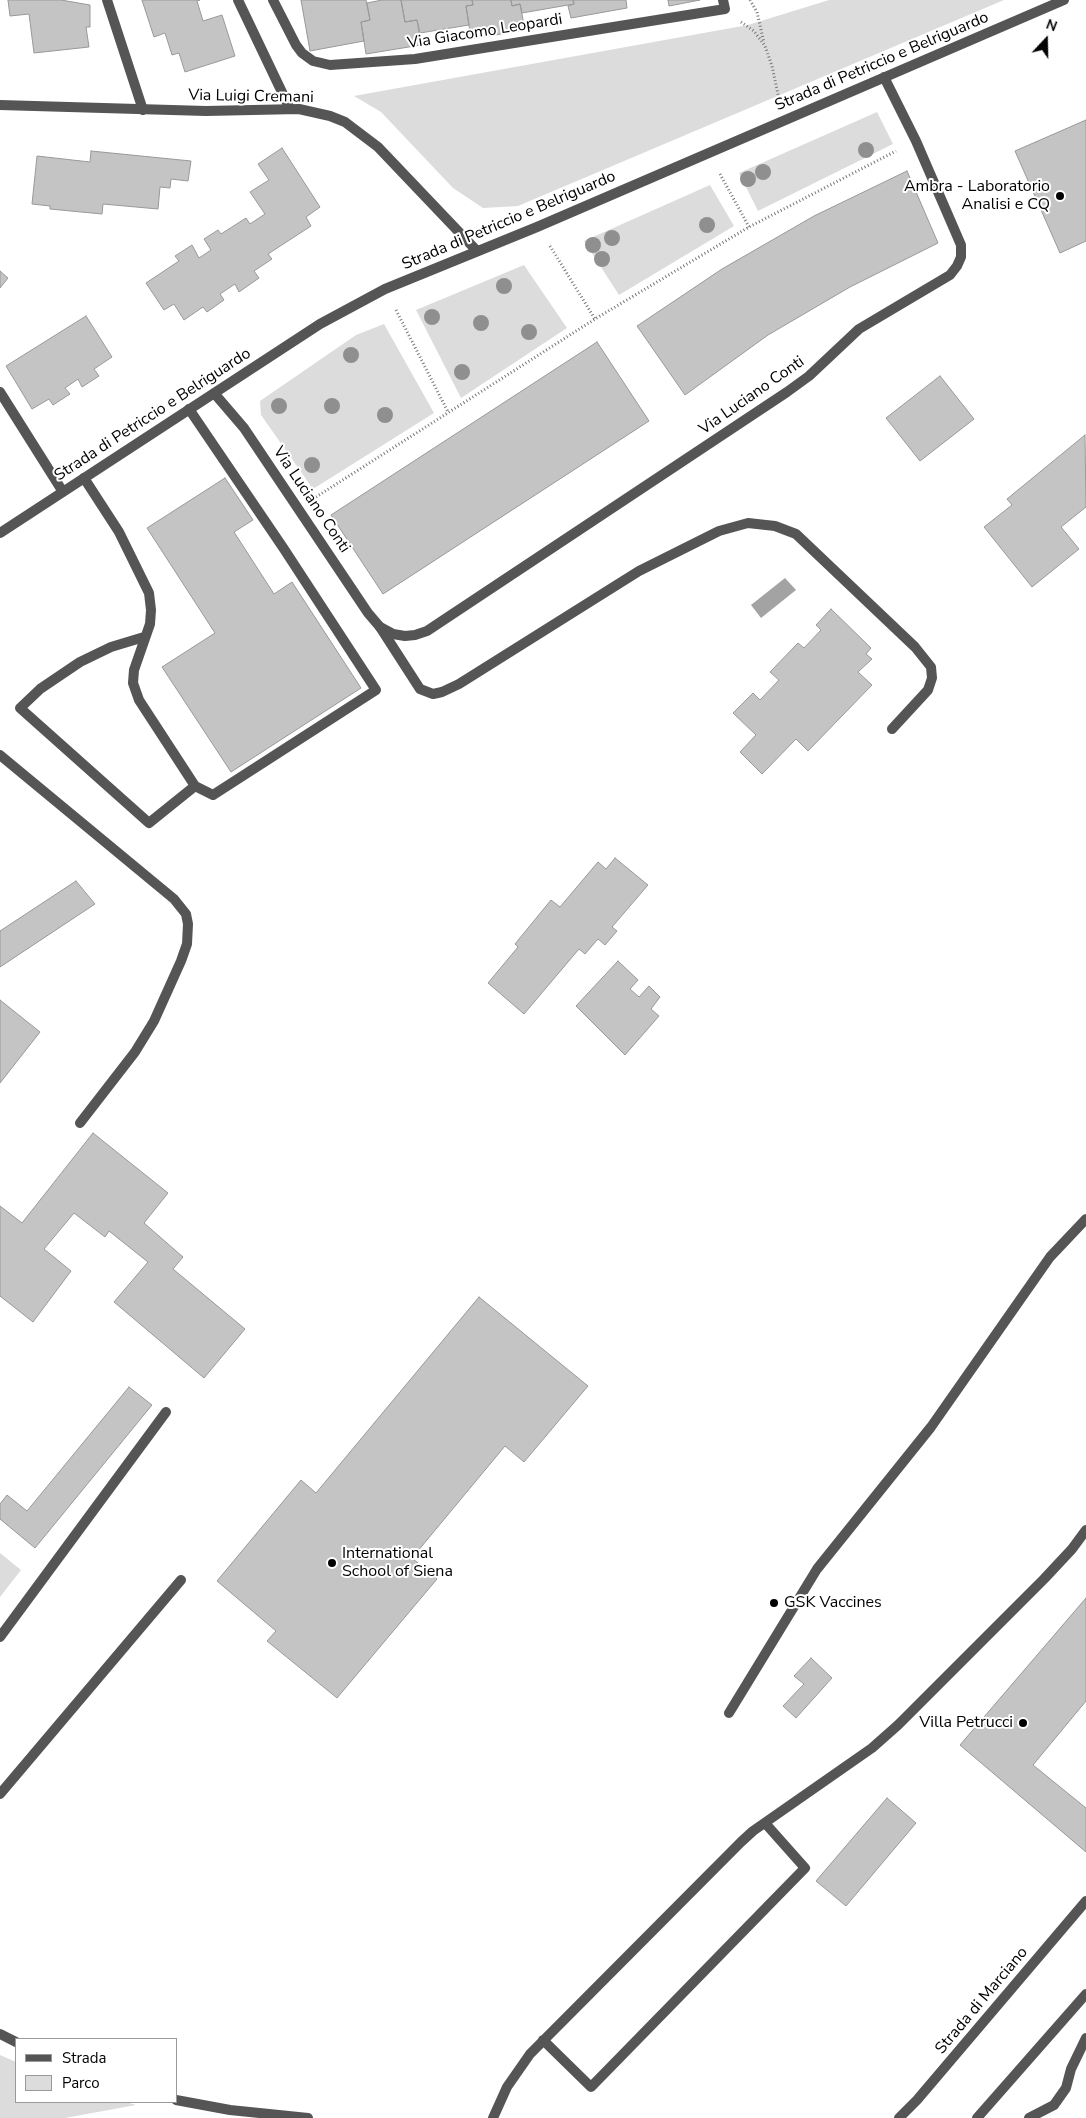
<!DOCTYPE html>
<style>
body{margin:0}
#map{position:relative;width:1086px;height:2118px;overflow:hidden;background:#fff;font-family:"Nunito Sans",sans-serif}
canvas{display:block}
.legend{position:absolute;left:15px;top:2038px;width:162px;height:65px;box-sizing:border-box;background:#fff;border:1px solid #999;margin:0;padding:6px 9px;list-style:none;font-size:15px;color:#000}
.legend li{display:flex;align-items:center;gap:10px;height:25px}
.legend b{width:25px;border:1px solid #999}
.north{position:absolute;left:1021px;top:15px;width:50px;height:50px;-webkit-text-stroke:4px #fff;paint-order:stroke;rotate:21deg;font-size:14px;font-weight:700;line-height:20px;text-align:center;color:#000}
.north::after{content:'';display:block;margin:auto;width:18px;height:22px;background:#000;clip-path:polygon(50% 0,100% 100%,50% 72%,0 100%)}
</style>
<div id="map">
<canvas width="1086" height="2118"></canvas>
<ul class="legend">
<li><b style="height:6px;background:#555"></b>Strada</li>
<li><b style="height:14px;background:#dcdcdc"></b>Parco</li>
</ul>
<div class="north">N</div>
</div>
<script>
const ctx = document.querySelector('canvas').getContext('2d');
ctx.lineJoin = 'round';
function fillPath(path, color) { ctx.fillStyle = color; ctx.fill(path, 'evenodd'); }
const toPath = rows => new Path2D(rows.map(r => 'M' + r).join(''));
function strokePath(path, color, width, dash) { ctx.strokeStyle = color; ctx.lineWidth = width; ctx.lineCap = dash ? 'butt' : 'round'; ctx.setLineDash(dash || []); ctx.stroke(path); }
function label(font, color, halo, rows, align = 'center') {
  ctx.font = font + ' "Nunito Sans",sans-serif'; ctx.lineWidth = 4; ctx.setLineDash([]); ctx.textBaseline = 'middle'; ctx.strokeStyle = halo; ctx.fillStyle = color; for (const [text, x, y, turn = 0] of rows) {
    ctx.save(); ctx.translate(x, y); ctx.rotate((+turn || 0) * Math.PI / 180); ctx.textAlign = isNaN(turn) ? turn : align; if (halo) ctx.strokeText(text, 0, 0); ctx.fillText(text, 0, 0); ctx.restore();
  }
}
fillPath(toPath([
 [829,0,1004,0,518,206,483,208,453,188,381,112,354,96,748,25],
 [877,112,893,144,758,211,739,173],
 [710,185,734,226,619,295,584,241],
 [524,265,567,328,461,398,416,310],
 [384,324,434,413,313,489,261,415,260,401,356,335],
 [0,1553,21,1570,0,1597],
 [0,2055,16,2062,16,2102,126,2102,136,2105,65,2118,0,2118]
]), '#dcdcdc');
fillPath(toPath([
 [785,578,796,590,761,618,751,605]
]), '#a3a3a3');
const building = toPath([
 [8,0,61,0,90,5,90,27,86,27,89,47,34,53,29,14,10,16,8,0],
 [142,0,200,0,197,1,203,21,222,15,235,56,185,72,179,53,172,55,165,33,154,37,142,0],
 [301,0,366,0,370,20,361,22,364,41,310,51,301,0],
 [382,0,401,0,405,22,417,20,421,45,366,54,361,22,370,20,367,3,382,0],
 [401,0,472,0,473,5,466,6,469,25,420,33,417,20,405,22,401,0],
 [472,0,511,0,512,6,520,4,525,30,471,39,466,6,473,5,472,0],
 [511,0,573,0,574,4,522,13,520,4,512,6,511,0],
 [573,0,626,0,627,8,571,18,568,6,574,4,573,0],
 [668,0,700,0,669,6,668,0],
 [1086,120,1086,241,1060,253,1015,151,1086,120],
 [282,148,320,207,306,217,311,226,268,254,272,259,254,271,259,278,239,292,235,284,220,294,224,300,207,312,203,307,184,320,174,304,164,310,146,283,179,261,175,256,192,245,199,258,211,250,204,239,218,230,221,234,246,218,250,224,265,214,250,192,269,180,258,164,282,148],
 [91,151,191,161,188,181,171,179,170,188,160,187,158,209,103,204,102,214,50,209,50,206,32,204,37,156,90,162,91,151],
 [907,171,938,243,850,287,768,335,685,395,637,326,722,269,814,216,907,171],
 [0,271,8,278,0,288,0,271],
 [86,316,112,357,94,369,99,376,82,387,78,379,65,388,70,394,53,405,49,399,32,409,6,366,86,316],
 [597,342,649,421,383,594,331,515,597,342],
 [940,376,974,419,920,461,886,418,940,376],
 [1085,435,1086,507,1061,527,1079,549,1032,587,984,527,1012,505,1007,499,1085,435],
 [225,478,253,520,234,532,274,594,292,582,361,688,231,772,162,667,215,633,147,528,225,478],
 [831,609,871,648,866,654,872,659,858,672,872,685,808,751,796,739,762,774,740,752,756,735,733,713,753,693,760,700,779,680,770,672,798,643,804,648,821,630,816,625,831,609],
 [615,858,648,885,612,927,617,931,605,945,598,939,585,954,579,949,524,1014,488,983,518,947,515,944,551,900,560,907,598,862,606,869,615,858],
 [76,881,95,904,0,967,0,931,76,881],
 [618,961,638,980,630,989,639,997,649,986,660,997,651,1009,659,1016,625,1055,576,1006,618,961],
 [0,1000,40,1032,0,1083,0,1000],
 [93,1133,168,1193,144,1223,183,1257,173,1269,245,1329,204,1378,114,1302,148,1262,109,1231,105,1237,74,1213,44,1249,71,1271,33,1322,0,1296,0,1206,22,1223,93,1133],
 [479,1297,588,1386,524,1462,505,1446,412,1558,437,1579,337,1698,267,1641,276,1631,217,1581,301,1480,316,1493,479,1297],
 [129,1387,152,1405,35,1548,0,1519,0,1504,7,1495,27,1511,129,1387],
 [1086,1598,1086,1701,1033,1765,1086,1808,1086,1852,960,1745,1086,1598],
 [811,1658,832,1678,796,1718,783,1706,804,1684,794,1676,811,1658],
 [887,1798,916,1823,846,1906,816,1881,887,1798]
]);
fillPath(building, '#c4c4c4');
strokePath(building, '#999', 1);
strokePath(toPath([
 [750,0,757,12,764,43],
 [741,22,754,31,765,46,772,66,779,99],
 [720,174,749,227],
 [550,246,595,319],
 [396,310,448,412],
 [316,497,595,319,749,227,896,151]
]), '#777', 3, [1, 2.5]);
strokePath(toPath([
 [107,0,143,110],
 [238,0,290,109],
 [189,409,284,549,376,690,213,795,195,786],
 [84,478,119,532,149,593,151,610,150,624,134,670,133,683,139,700,195,786,149,823,20,708,40,689,80,662,111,647,144,637],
 [380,627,420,689,433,694,442,692,459,684,639,571,719,531,748,523,775,526,796,534,915,647,931,667,932,678,928,690,892,729],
 [0,755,174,899,186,914,188,924,187,944,181,961,154,1021,135,1052,80,1123],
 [0,1637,166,1412],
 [729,1713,817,1569,931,1427,1050,1257,1086,1219],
 [0,1794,181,1580],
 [543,2040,591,2087,805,1868,765,1823],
 [493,2118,507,2087,530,2054,741,1842,753,1831,872,1748,898,1725,1044,1579,1072,1549,1086,1530],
 [977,2118,1086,1994],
 [1029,2118,1054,2105,1066,2088,1071,2069,1086,2038]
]), '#555', 10);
strokePath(toPath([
 [273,0,296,45,302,53,313,61,330,65,415,59,725,9,723,0],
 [0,105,206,111,299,109,330,116,345,122,378,147,477,251],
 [0,392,63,492],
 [214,393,244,428,368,613,380,627,393,634,405,636,415,635,427,631,787,392,809,376,859,329,950,275,957,266,961,257,961,245,916,141,884,77],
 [0,533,320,324,385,289,537,227,1064,0],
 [0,2034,16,2042],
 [176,2100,230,2110,308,2118],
 [899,2118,917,2100,1086,1901]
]), '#555', 10);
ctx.fillStyle = '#8f8f8f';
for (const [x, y] of [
 [866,150],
 [763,172],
 [748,179],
 [707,225],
 [612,238],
 [593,245],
 [602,259],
 [504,286],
 [432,317],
 [481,323],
 [529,332],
 [351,355],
 [462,372],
 [279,406],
 [332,406],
 [385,415],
 [312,465]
]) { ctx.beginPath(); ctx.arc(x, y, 8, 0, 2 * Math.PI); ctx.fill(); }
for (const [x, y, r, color] of [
 [1060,196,5,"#000"],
 [332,1563,5,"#000"],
 [774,1603,5,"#000"],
 [1023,1723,5,"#000"]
]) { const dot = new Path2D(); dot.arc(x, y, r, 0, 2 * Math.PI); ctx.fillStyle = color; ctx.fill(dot); strokePath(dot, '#fff', 2); }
label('16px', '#000', '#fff', [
 ["Via Giacomo Leopardi",485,32,-9],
 ["Strada di Petriccio e Belriguardo",882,62,-23],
 ["Via Luigi Cremani",251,97,1],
 ["Strada di Petriccio e Belriguardo",509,221,-23],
 ["Via Luciano Conti",752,396,-35],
 ["Strada di Petriccio e Belriguardo",153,415,-33],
 ["Via Luciano Conti",311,500,56],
 ["Strada di Marciano",982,2001,-50]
]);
label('16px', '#000', '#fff', [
 ["Ambra - Laboratorio",1050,187],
 ["Analisi e CQ",1050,205],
 ["International",342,1554,"left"],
 ["School of Siena",342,1572,"left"],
 ["GSK Vaccines",784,1603,"left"],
 ["Villa Petrucci",1013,1723]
], 'right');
</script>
